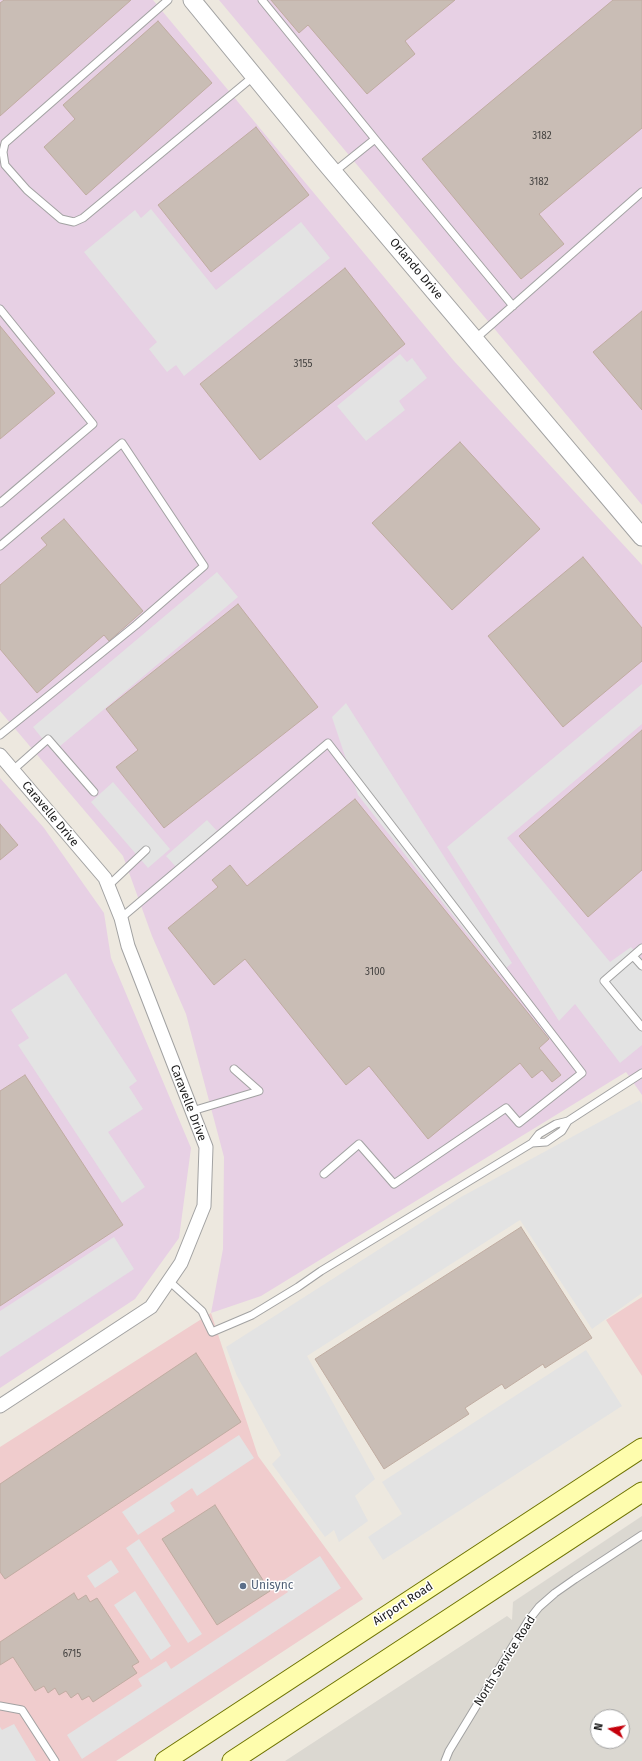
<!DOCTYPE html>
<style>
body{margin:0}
#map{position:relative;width:642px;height:1761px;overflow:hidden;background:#ede8df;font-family:"Fira Sans",sans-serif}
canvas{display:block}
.north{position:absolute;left:590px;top:1709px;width:40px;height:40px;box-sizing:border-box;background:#fff;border:1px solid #a4a4a4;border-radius:50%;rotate:281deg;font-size:11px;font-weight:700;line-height:16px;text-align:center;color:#1b1b1b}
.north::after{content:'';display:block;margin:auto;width:14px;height:18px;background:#c5000c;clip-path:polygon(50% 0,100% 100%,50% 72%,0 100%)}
</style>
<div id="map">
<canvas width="642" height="1761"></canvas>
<div class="north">N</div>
</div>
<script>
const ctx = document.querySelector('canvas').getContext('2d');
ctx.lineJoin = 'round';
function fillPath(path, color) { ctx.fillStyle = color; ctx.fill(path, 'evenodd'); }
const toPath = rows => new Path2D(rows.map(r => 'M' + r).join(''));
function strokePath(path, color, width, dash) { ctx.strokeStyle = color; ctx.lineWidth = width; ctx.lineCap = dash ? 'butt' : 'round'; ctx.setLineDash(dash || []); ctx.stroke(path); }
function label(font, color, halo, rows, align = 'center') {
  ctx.font = font + ' "Fira Sans",sans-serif'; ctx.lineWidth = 3; ctx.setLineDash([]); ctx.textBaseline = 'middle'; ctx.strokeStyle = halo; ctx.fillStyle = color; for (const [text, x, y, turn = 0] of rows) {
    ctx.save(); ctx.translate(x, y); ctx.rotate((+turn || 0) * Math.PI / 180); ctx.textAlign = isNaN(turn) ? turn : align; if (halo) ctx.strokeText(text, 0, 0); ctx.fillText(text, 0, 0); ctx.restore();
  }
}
fillPath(toPath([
 [642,1297,642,1376,606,1320],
 [211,1313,258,1456,363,1599,116,1761,0,1761,0,1447]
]), '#f0cccd');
fillPath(toPath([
 [0,0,153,0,454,361,642,565,642,1095,626,1072,261,1296,211,1313,223,1249,224,1157,186,1014,152,936,123,856,0,711],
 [219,0,642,0,642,505],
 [0,778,44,828,104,913,111,958,191,1148,179,1238,135,1299,0,1388]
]), '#e7d0e4');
fillPath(toPath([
 [642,1516,642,1761,285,1761,507,1616,512,1620,513,1602],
 [598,1717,622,1717,622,1741,598,1741]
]), '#dbd8d1');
fillPath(toPath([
 [151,209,216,290,301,222,330,258,184,376,176,365,167,372,149,349,157,342,84,252,135,210,141,218],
 [400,354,407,362,412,358,427,378,399,401,405,410,366,441,337,406],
 [217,572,238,597,53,752,33,727],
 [642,684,642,724,507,838,610,962,631,947,642,959,642,1045,620,1063,575,1004,559,1021,447,847],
 [346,703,512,963,499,974,358,795,332,717],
 [113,782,170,849,148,868,91,802],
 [207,820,217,831,176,867,166,856],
 [66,973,137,1081,129,1087,143,1109,108,1132,145,1187,122,1203,18,1045,29,1038,11,1010],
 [640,1100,642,1104,642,1293,592,1329,520,1220,307,1356,375,1479,355,1496,368,1521,339,1542,334,1530,325,1537,272,1464,281,1455,237,1376,226,1347,461,1197],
 [114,1237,134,1269,0,1357,0,1311],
 [586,1350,622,1406,383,1560,368,1537,402,1514,382,1482],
 [239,1435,254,1458,197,1496,192,1488,170,1503,175,1511,138,1535,122,1512],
 [139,1539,202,1634,188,1643,126,1548],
 [320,1556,341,1588,82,1759,67,1735,142,1686,138,1679,166,1661,171,1669,288,1592,281,1582],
 [111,1560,119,1572,95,1588,87,1576],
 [135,1591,171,1646,151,1660,114,1605],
 [14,1724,36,1761,0,1761,0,1727,2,1730]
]), '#e3e3e3');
const building = toPath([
 [4,0,131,0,0,116,0,3,4,0],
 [271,0,455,0,405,41,415,54,367,94,308,25,299,33,271,0],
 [613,0,642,0,642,128,539,214,564,244,521,279,422,159,613,0],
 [158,21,212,83,86,195,44,147,75,119,63,105,158,21],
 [256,127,309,195,211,272,158,205,256,127],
 [345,268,405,344,260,460,200,384,345,268],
 [642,311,642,410,593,352,642,311],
 [0,326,55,393,0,439,0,326],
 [460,442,540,529,452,610,372,523,460,442],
 [64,519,143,611,109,641,104,635,37,693,0,649,0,585,47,545,41,538,64,519],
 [583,557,642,628,642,661,563,727,488,636,583,557],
 [238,604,318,707,164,828,116,767,138,750,106,709,238,604],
 [642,730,642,870,588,917,519,836,642,730],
 [355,799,549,1039,539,1048,561,1075,552,1082,542,1070,532,1078,520,1063,428,1139,369,1066,346,1085,245,959,214,985,168,928,218,887,212,880,230,865,247,886,355,799],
 [0,824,18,845,0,860,0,824],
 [25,1075,123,1225,0,1306,0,1091,25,1075],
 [521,1227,592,1338,545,1368,543,1364,505,1389,502,1384,465,1408,469,1414,384,1469,315,1359,521,1227],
 [196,1353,241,1422,5,1579,0,1572,0,1484,196,1353],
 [215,1505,270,1591,217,1625,162,1539,215,1505],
 [74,1593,78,1600,86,1595,90,1602,97,1598,139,1662,132,1666,137,1673,93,1702,89,1696,82,1700,78,1693,71,1698,66,1691,59,1695,55,1688,48,1693,44,1686,35,1691,13,1657,0,1665,0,1642,74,1593]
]);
fillPath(building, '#c9bdb5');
strokePath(building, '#c0aca1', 1);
const service = toPath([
 [168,0,5,143,3,152,5,165,27,190,61,219,74,222,83,218,254,76],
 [262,0,375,139,334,172],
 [375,139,513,306],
 [0,309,93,424,0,503],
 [475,339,642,192],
 [0,546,122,443,204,566,136,625,0,735],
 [13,770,48,739,94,792],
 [108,886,146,850],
 [121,918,328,743,582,1073,519,1123,506,1108,394,1184,359,1144,324,1174],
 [642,948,604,981,642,1027],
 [633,956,642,966],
 [192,1111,259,1091,234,1069],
 [532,1143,546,1142,562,1131,568,1121],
 [169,1281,202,1311,212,1332,252,1315,298,1287,321,1271,532,1143,539,1134,556,1124,568,1121,642,1073],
 [0,1706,22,1710,55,1761],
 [445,1761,449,1751,528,1621,539,1607,555,1593,575,1579,642,1535]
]);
const minor = toPath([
 [0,755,105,878,121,918,128,946,206,1147,204,1206,181,1263,151,1307,0,1406]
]);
const tertiary = toPath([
 [192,0,323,160,642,537]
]);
const secondary = toPath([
 [165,1761,642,1448],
 [232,1761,642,1492]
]);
strokePath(service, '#a2a2a2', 9);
strokePath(minor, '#a2a2a2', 15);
strokePath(tertiary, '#a2a2a2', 19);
strokePath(secondary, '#6e7300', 21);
strokePath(service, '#fff', 7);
strokePath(minor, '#fff', 13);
strokePath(tertiary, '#fff', 17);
strokePath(secondary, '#fefdad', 19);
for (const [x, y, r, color] of [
 [243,1586,4,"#5c6f8a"]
]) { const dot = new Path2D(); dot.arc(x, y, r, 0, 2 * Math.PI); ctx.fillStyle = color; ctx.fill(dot); strokePath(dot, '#fff', 1.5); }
label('10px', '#464442', null, [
 ["3182",542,136],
 ["3182",539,182],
 ["3155",303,364],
 ["3100",375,972],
 ["6715",72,1654]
]);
label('12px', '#1b1b1b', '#fff', [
 ["Orlando Drive",416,269,50],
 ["Caravelle Drive",50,814,50],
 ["Caravelle Drive",188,1103,69],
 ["Airport Road",403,1604,-33],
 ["North Service Road",505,1661,-58]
]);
label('12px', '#4e5e75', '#fff', [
 ["Unisync",251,1586]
], 'left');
</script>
